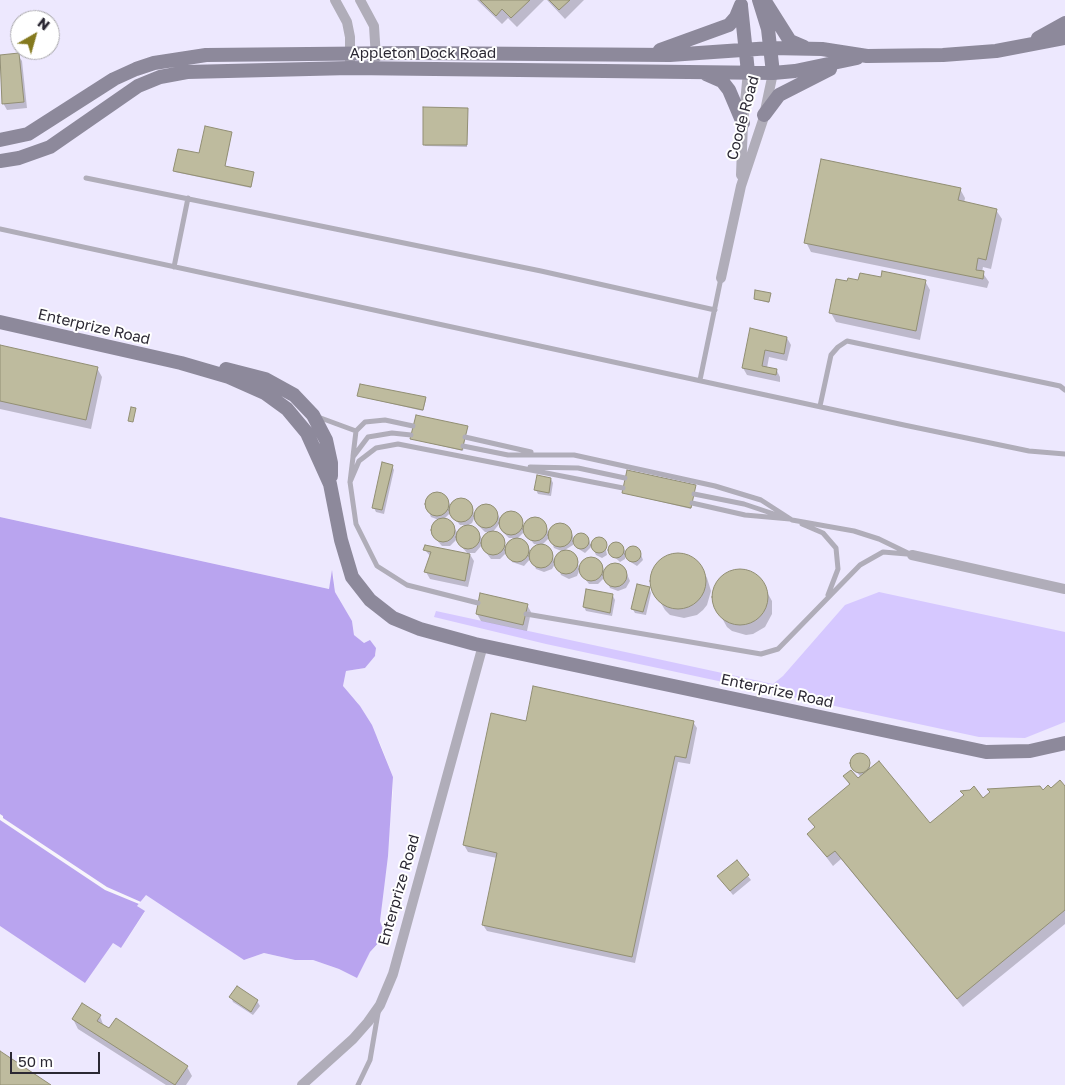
<!DOCTYPE html>
<style>
body{margin:0}
#map{position:relative;width:1065px;height:1085px;overflow:hidden;background:#f7f5fb;font-family:"Golos Text",sans-serif}
canvas{display:block}
.north{position:absolute;left:10px;top:10px;width:50px;height:50px;box-sizing:border-box;background:#fff;border:1px solid #aaa9ad;border-radius:50%;rotate:38deg;font-size:14px;font-weight:700;line-height:20px;text-align:center;color:#2b2833}
.north::after{content:'';display:block;margin:auto;width:18px;height:22px;background:#84791e;clip-path:polygon(50% 0,100% 100%,50% 72%,0 100%)}
.scale{position:absolute;left:10px;top:1052px;width:90px;height:22px;box-sizing:border-box;border:2px solid #2b2833;border-top:0;padding-left:6px;font-size:15px;line-height:18px;white-space:nowrap;color:#2b2833;-webkit-text-stroke:4px #fff;paint-order:stroke}
</style>
<div id="map">
<canvas width="1065" height="1085"></canvas>
<div class="north">N</div>
<div class="scale">50 m</div>
</div>
<script>
const ctx = document.querySelector('canvas').getContext('2d');
ctx.lineJoin = 'round';
function fillPath(path, color) { ctx.fillStyle = color; ctx.fill(path, 'evenodd'); }
const toPath = rows => new Path2D(rows.map(r => 'M' + r).join(''));
function strokePath(path, color, width, dash) { ctx.strokeStyle = color; ctx.lineWidth = width; ctx.lineCap = dash ? 'butt' : 'round'; ctx.setLineDash(dash || []); ctx.stroke(path); }
function label(font, color, halo, rows, align = 'center') {
  ctx.font = font + ' "Golos Text",sans-serif'; ctx.lineWidth = 4; ctx.setLineDash([]); ctx.textBaseline = 'middle'; ctx.strokeStyle = halo; ctx.fillStyle = color; for (const [text, x, y, turn = 0] of rows) {
    ctx.save(); ctx.translate(x, y); ctx.rotate((+turn || 0) * Math.PI / 180); ctx.textAlign = isNaN(turn) ? turn : align; if (halo) ctx.strokeText(text, 0, 0); ctx.fillText(text, 0, 0); ctx.restore();
  }
}
fillPath(toPath([
 [0,0,1065,0,1065,1085,0,1085,0,926,85,983,113,943,121,948,145,912,137,906,146,894,244,960,264,953,295,960,313,960,339,969,357,978,370,952,384,939,380,921,393,791,393,777,380,743,357,702,347,694,343,686,346,671,365,668,376,654,376,648,369,642,364,643,354,635,352,621,335,592,333,572,329,589,0,517],
 [20,20,50,20,50,50,20,50]
]), '#ede8fe');
fillPath(toPath([
 [879,592,1065,632,1065,722,1025,738,979,737,546,644,434,617,436,611,773,684,783,676,845,605]
]), '#d6c8ff');
fillPath(toPath([
 [0,517,329,589,332,570,335,592,352,621,354,635,364,643,370,640,376,648,375,656,365,668,346,671,343,686,360,706,372,725,393,777,388,856,380,921,385,936,370,952,357,978,339,969,313,960,295,960,264,953,244,960,146,895,137,906,145,911,121,948,113,943,85,983,0,926]
]), '#b9a4ef');
fillPath(toPath([
 [0,814,3,816,3,818,107,887,141,902,139,904,105,890,0,820]
]), '#f7f5fb');
fillPath(toPath([
 [477,0,544,0,517,27,508,18,502,24],
 [547,0,584,0,565,19],
 [18,55,22,61,27,108,7,110,3,103,0,56],
 [467,109,467,147,425,146,424,144],
 [231,133,225,167,253,173,251,188,175,172,174,170],
 [960,189,965,198,964,203,996,210,1002,219,991,269,983,267,982,272,989,282,987,288,811,252,806,242],
 [882,278,925,281,930,290,920,340,836,322,831,313,848,283],
 [770,294,769,303,755,299],
 [751,329,787,338,791,345,787,361,769,357,767,368,777,371,780,377,780,382,747,375,743,368],
 [0,347,97,368,102,377,91,429,0,409],
 [358,396,425,398,426,400,423,411],
 [467,427,463,451,412,439],
 [392,466,394,470,384,514,376,512,374,508],
 [551,479,553,483,551,496,538,494,536,490],
 [695,486,691,509,624,493],
 [433,493,441,494,451,506,457,499,466,500,474,513,482,506,491,506,500,518,511,511,519,515,524,527,528,521,536,518,544,521,548,532,556,525,564,525,573,536,573,545,565,550,574,555,580,569,587,558,595,559,605,572,608,567,616,564,624,568,626,572,630,581,626,588,618,591,610,588,605,577,598,584,589,584,579,571,577,576,569,579,561,575,556,562,552,569,544,572,536,569,531,558,524,566,512,562,507,552,500,559,491,559,481,546,475,553,469,553,474,561,468,587,430,579,426,572,431,557,425,550,426,546,468,554,456,540,450,546,442,546,435,538,432,530,439,520,431,517,426,504],
 [450,513,460,525,465,525,457,532,448,520,443,520],
 [476,514,478,525,485,532,490,532,482,539,476,529,467,526,472,523],
 [500,523,503,532,509,538,514,538,506,546,501,536,492,533],
 [524,532,534,544,542,545,534,548,531,552,522,540,516,540],
 [550,537,554,548,564,552,558,554,554,560,550,548,542,545],
 [581,534,587,536,591,545,595,539,604,541,607,555,602,558,596,555,592,546,585,553,577,548,574,543,576,537],
 [615,543,621,545,627,554,627,550,633,547,639,549,643,560,637,566,629,561,625,555,625,559,620,562,609,552,610,546],
 [678,554,685,555,697,562,707,578,711,591,707,605,703,610,697,615,684,618,670,615,665,610,652,588,651,581,655,568,659,562,671,555],
 [740,570,747,571,759,578,772,601,772,614,765,627,753,634,746,635,732,631,727,627,714,604,714,590,721,578,726,574],
 [649,588,651,593,646,615,635,613,632,608],
 [613,596,615,600,612,616,586,611,584,607],
 [527,605,531,612,527,631,481,621,477,614],
 [527,722,693,722,697,728,690,764,678,762,635,963,487,931,483,925,497,858,468,852,464,845],
 [858,755,863,756,870,765,870,770,930,825,983,799,1065,788,1065,924,963,1007,841,859,833,866,809,834,815,828,810,819,850,786,845,777,858,780,861,777,851,766,852,760],
 [736,861,751,880,733,895,721,880],
 [237,988,257,1001,260,1006,253,1015,233,1002,231,997],
 [100,1016,104,1027,187,1067,192,1076,186,1085,166,1085,78,1029,73,1019]
]), '#0003');
const building = toPath([
 [480,0,530,0,511,18,502,9,496,16,480,0],
 [549,0,570,0,559,10,549,0],
 [19,53,24,102,2,104,0,55,19,53],
 [423,107,468,108,467,145,423,145,423,107],
 [205,126,232,132,225,166,254,172,251,187,173,171,178,149,199,153,205,126],
 [821,159,961,188,958,200,997,209,986,260,978,258,976,270,984,271,983,279,804,243,821,159],
 [882,271,926,280,916,331,829,313,836,279,847,281,848,278,858,280,860,273,881,277,882,271],
 [755,290,771,293,769,302,754,299,755,290],
 [750,328,787,337,784,354,765,350,762,366,777,369,776,375,742,368,750,328],
 [0,345,98,367,86,420,0,401,0,345],
 [360,384,426,397,423,410,357,396,360,384],
 [131,407,136,408,133,422,128,421,131,407],
 [416,415,468,426,462,450,410,439,416,415],
 [382,462,393,465,382,510,372,508,382,462],
 [627,470,696,485,691,508,622,493,627,470],
 [537,475,551,478,549,493,534,490,537,475],
 '425 504a12 12 0 1 1 24 0a12 12 0 1 1-24 0Z',
 '449 510a12 12 0 1 1 24 0a12 12 0 1 1-24 0Z',
 '474 516a12 12 0 1 1 24 0a12 12 0 1 1-24 0Z',
 '499 523a12 12 0 1 1 24 0a12 12 0 1 1-24 0Z',
 '523 529a12 12 0 1 1 24 0a12 12 0 1 1-24 0Z',
 '431 530a12 12 0 1 1 24 0a12 12 0 1 1-24 0Z',
 '548 535a12 12 0 1 1 24 0a12 12 0 1 1-24 0Z',
 '456 537a12 12 0 1 1 24 0a12 12 0 1 1-24 0Z',
 '481 543a12 12 0 1 1 24 0a12 12 0 1 1-24 0Z',
 '573 541a8 8 0 1 1 16 0a8 8 0 1 1-16 0Z',
 '591 545a8 8 0 1 1 16 0a8 8 0 1 1-16 0Z',
 '505 550a12 12 0 1 1 24 0a12 12 0 1 1-24 0Z',
 '608 550a8 8 0 1 1 16 0a8 8 0 1 1-16 0Z',
 '529 556a12 12 0 1 1 24 0a12 12 0 1 1-24 0Z',
 [425,545,470,554,465,581,424,572,431,552,423,550,425,545],
 '625 554a8 8 0 1 1 16 0a8 8 0 1 1-16 0Z',
 '554 562a12 12 0 1 1 24 0a12 12 0 1 1-24 0Z',
 '650 581a28 28 0 1 1 56 0a28 28 0 1 1-56 0Z',
 '579 569a12 12 0 1 1 24 0a12 12 0 1 1-24 0Z',
 '603 575a12 12 0 1 1 24 0a12 12 0 1 1-24 0Z',
 '712 597a28 28 0 1 1 56 0a28 28 0 1 1-56 0Z',
 [637,584,650,587,643,612,631,609,637,584],
 [586,589,613,594,610,613,583,607,586,589],
 [480,593,528,604,523,625,476,614,480,593],
 [533,686,694,721,686,758,675,756,632,957,482,925,497,853,463,845,491,713,526,721,533,686],
 '850 763a10 10 0 1 1 20 0a10 10 0 1 1-20 0Z',
 [879,761,930,823,964,795,960,791,970,790,974,786,983,798,990,792,987,789,1040,786,1043,790,1048,785,1051,788,1060,780,1065,786,1065,910,957,999,835,851,827,857,807,834,815,827,808,819,850,784,843,776,851,770,858,778,879,761],
 [737,860,749,875,730,891,717,876,737,860],
 [237,986,258,1000,251,1012,229,997,237,986],
 [82,1003,101,1015,97,1021,109,1028,116,1018,188,1066,175,1085,72,1019,82,1003],
 [0,1051,51,1085,0,1085,0,1051]
]);
fillPath(building, '#bebb9e');
strokePath(building, '#928f74', 1);
strokePath(toPath([
 [86,178,541,271,715,310],
 [0,229,904,425,1029,451,1065,454],
 [174,267,188,198],
 [700,380,721,278],
 [820,406,831,355,838,347,847,341,1060,386,1065,390],
 [318,417,356,431],
 [411,435,392,433,368,437,353,457,350,482,356,524,377,566,407,585,478,603],
 [465,437,531,452],
 [463,446,508,455,574,455,715,486,761,500,792,520,854,531,879,539,912,555],
 [353,456,356,431,365,422,385,420,413,426],
 [530,467,578,468,625,478],
 [350,482,359,461,376,448,398,444,623,488],
 [694,494,744,504,780,516],
 [692,503,745,515,790,519],
 [802,524,823,533,836,548,838,569,828,595],
 [526,614,761,654,778,649,860,565,883,552,907,554],
 [358,1085,370,1060,378,1013]
]), '#b0adb9', 5);
strokePath(toPath([
 [335,0,347,22,350,37,350,68],
 [360,0,374,26,376,58],
 [741,175,743,123,748,72],
 [721,278,741,186,763,120,773,73],
 [912,555,1065,589],
 [302,1085,353,1039,368,1022,380,1005,393,974,483,645]
]), '#b0adb9', 10);
strokePath(toPath([
 [759,0,768,29,773,73],
 [766,3,790,41,804,47],
 [741,6,748,72],
 [1038,38,1065,23],
 [660,50,729,25,736,17,741,5],
 [706,74,722,81,729,90,743,123],
 [764,115,779,95,830,69],
 [0,140,28,134,114,79,136,69,154,63,206,55,411,53,670,55,771,48,822,49,867,56,943,55,996,51,1065,38],
 [0,161,19,158,50,147,138,86,160,77,187,72,350,68,773,73,795,71,857,58],
 [0,322,181,363,229,377,265,393,287,409,307,433,330,484,341,540,352,577,370,600,393,618,420,629,475,644,986,752,1030,751,1065,743],
 [226,369,265,379,294,395,313,415,326,440,331,463,331,476]
]), '#8d899b', 14);
label('15px', '#2b2833', '#fff', [
 ["Appleton Dock Road",423,53],
 ["Coode Road",743,118,-75],
 ["Enterprize Road",94,327,13],
 ["Enterprize Road",777,691,12],
 ["Enterprize Road",399,890,-74]
]);
</script>
